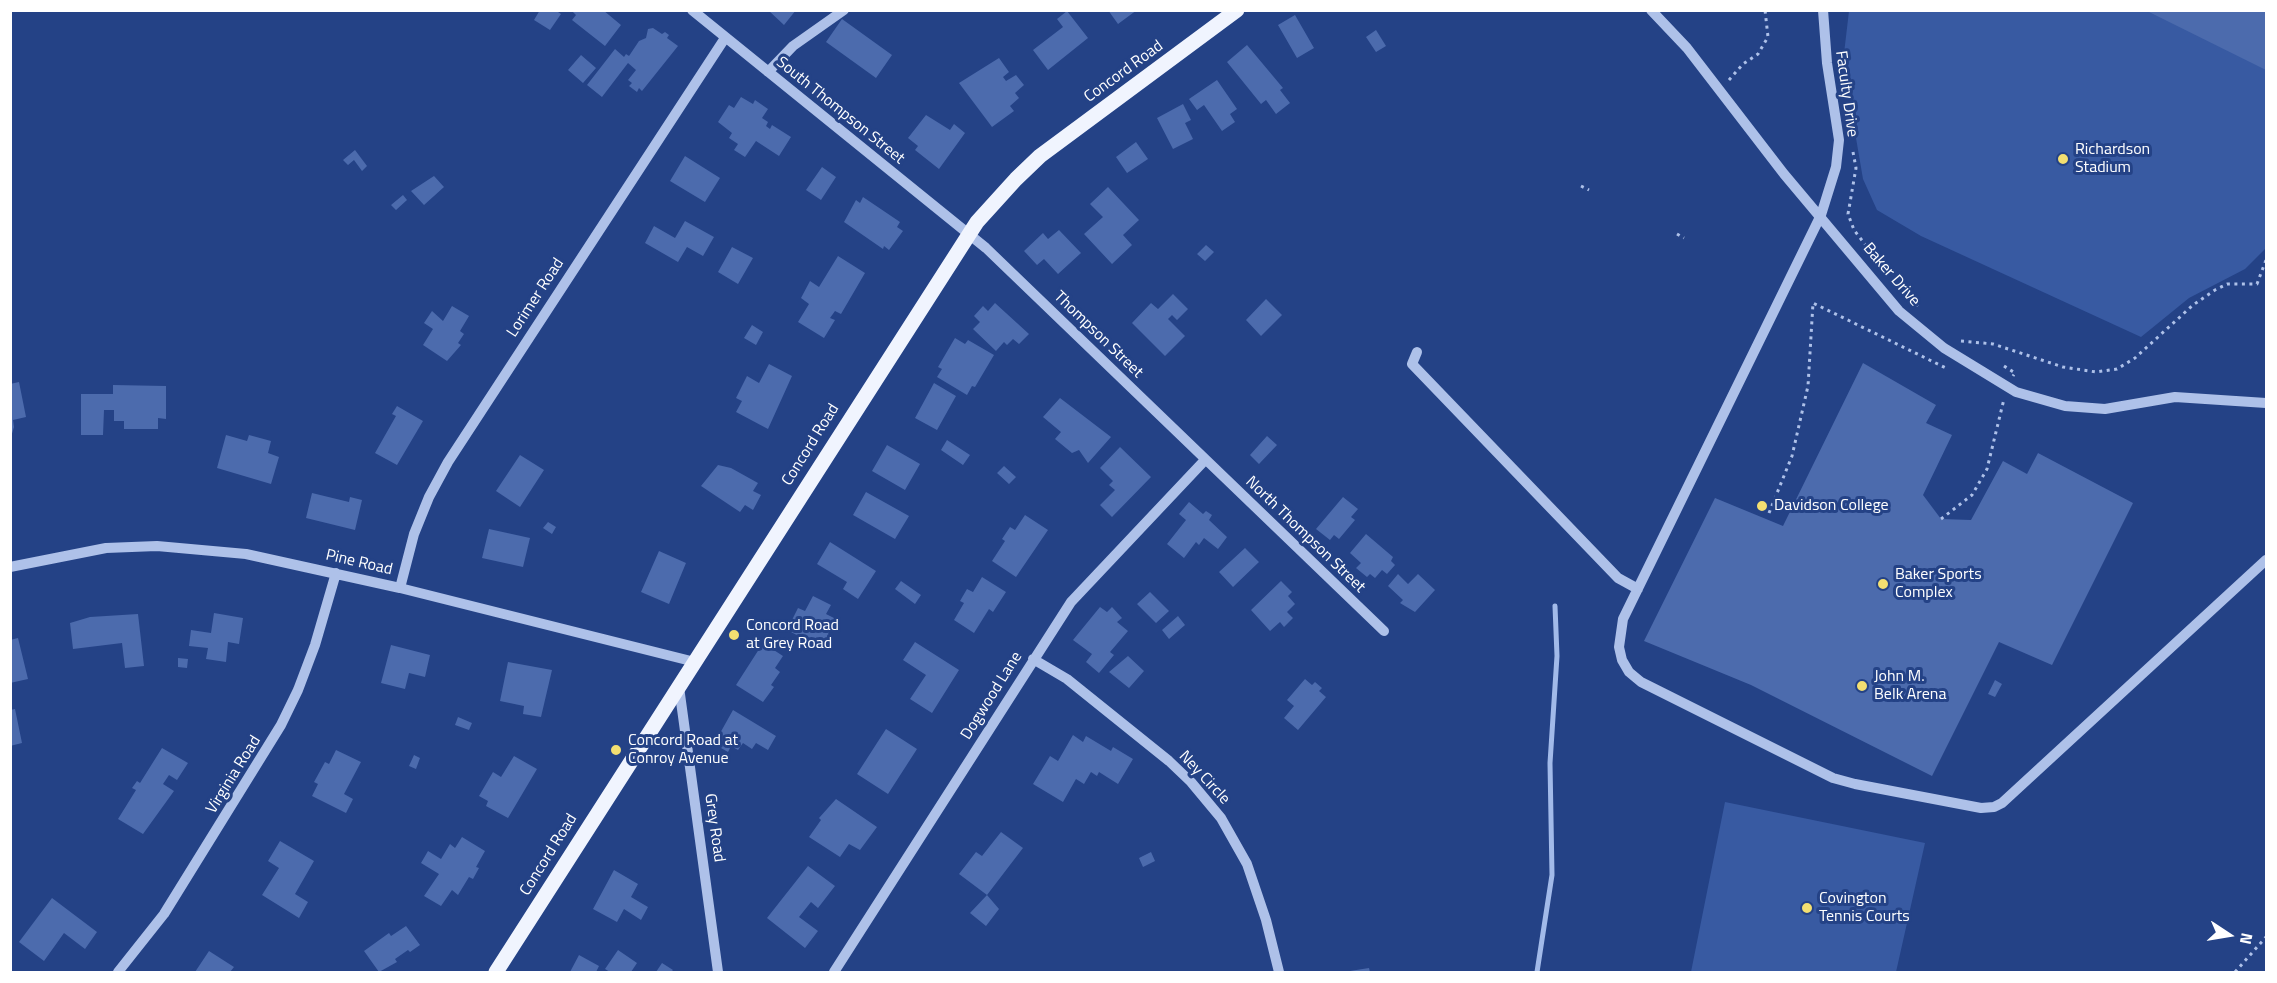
<!DOCTYPE html>
<style>
body{margin:0}
#map{position:relative;width:2277px;height:983px;overflow:hidden;background:#244286;font-family:"Titillium Web",sans-serif}
canvas{display:block}
.frame{position:absolute;inset:0;border:12px solid #fff;pointer-events:none}
.north{position:absolute;left:2199px;top:905px;width:60px;height:60px;-webkit-text-stroke:4px #244286;paint-order:stroke;rotate:102deg;font-size:16px;font-weight:700;line-height:24px;text-align:center;color:#fff}
.north::after{content:'';display:block;margin:auto;width:21px;height:27px;background:#fff;clip-path:polygon(50% 0,100% 100%,50% 72%,0 100%)}
</style>
<div id="map">
<canvas width="2277" height="983"></canvas>
<div class="frame"></div>
<div class="north">N</div>
</div>
<script>
const ctx = document.querySelector('canvas').getContext('2d');
ctx.lineJoin = 'round';
function fillPath(path, color) { ctx.fillStyle = color; ctx.fill(path, 'evenodd'); }
const toPath = rows => new Path2D(rows.map(r => 'M' + r).join(''));
function strokePath(path, color, width, dash) { ctx.strokeStyle = color; ctx.lineWidth = width; ctx.lineCap = dash ? 'butt' : 'round'; ctx.setLineDash(dash || []); ctx.stroke(path); }
function label(font, color, halo, rows, align = 'center') {
  ctx.font = font + ' "Titillium Web",sans-serif'; ctx.lineWidth = 6; ctx.setLineDash([]); ctx.textBaseline = 'middle'; ctx.strokeStyle = halo; ctx.fillStyle = color; for (const [text, x, y, turn = 0] of rows) {
    ctx.save(); ctx.translate(x, y); ctx.rotate((+turn || 0) * Math.PI / 180); ctx.textAlign = isNaN(turn) ? turn : align; if (halo) ctx.strokeText(text, 0, 0); ctx.fillText(text, 0, 0); ctx.restore();
  }
}
fillPath(toPath([
 [1849,11,2266,11,2266,248,2245,269,2189,298,2141,337,1921,236,1877,210,1863,179,1843,62],
 [1725,802,1925,843,1896,972,1691,972]
]), '#385aa2');
strokePath(toPath([
 [1537,972,1552,875,1550,763,1557,656,1555,606]
]), '#a2bae9', 5);
fillPath(toPath([
 [540,10,555,10,561,14,550,30,534,20],
 [571,10,603,10,621,25,605,46,572,20,576,15],
 [768,10,796,10,784,25],
 [1108,10,1137,10,1118,24],
 [2145,10,2266,10,2266,70],
 [1067,11,1088,38,1048,70,1033,50,1063,27,1057,19],
 [1295,15,1314,48,1297,58,1278,25],
 [842,19,892,55,876,78,826,42],
 [653,28,662,34,665,32,669,35,667,38,678,46,642,91,639,88,637,92,629,86,632,83,628,80,636,70,628,63,602,97,587,85,615,49,624,57,626,54,629,56,639,41,646,38,648,29],
 [1376,30,1386,46,1376,52,1366,37],
 [1247,45,1283,88,1280,90,1290,103,1276,114,1266,100,1261,104,1227,62],
 [581,55,596,68,583,83,568,70],
 [999,58,1009,72,1003,77,1006,81,1016,75,1024,85,1015,93,1019,98,1010,106,1014,111,992,127,959,83],
 [1217,80,1237,109,1230,114,1235,122,1222,131,1204,105,1197,110,1189,99],
 [741,97,753,104,755,100,768,109,762,118,768,122,766,126,770,129,772,125,791,137,779,156,756,141,745,157,734,150,738,144,729,138,732,133,718,122,729,105,734,108],
 [1183,104,1191,120,1185,123,1193,139,1173,149,1157,118],
 [926,115,950,130,954,124,965,133,939,169,915,150,918,146,908,138],
 [1136,142,1148,159,1127,173,1116,157],
 [355,150,367,166,362,171,354,160,348,165,343,160],
 [685,156,720,178,705,202,670,181],
 [822,167,836,177,821,200,806,190],
 [434,176,444,187,424,205,411,191],
 [1108,187,1139,220,1123,235,1132,245,1112,264,1084,234,1103,217,1090,204],
 [403,195,407,200,396,210,391,205],
 [863,197,900,222,897,227,903,231,889,250,884,246,883,249,844,222,856,200,860,203],
 [685,221,714,237,703,256,687,247,678,262,645,243,654,226,675,238],
 [1059,230,1081,253,1058,274,1044,259,1037,265,1024,251,1043,233,1048,239],
 [1206,245,1214,252,1205,261,1197,254],
 [732,247,753,258,738,284,718,272],
 [838,256,865,273,841,314,835,311,830,318,835,320,824,338,798,322,809,304,801,298,810,281,819,287],
 [1173,294,1188,309,1177,320,1172,315,1168,319,1185,336,1165,356,1132,323,1151,303,1158,309],
 [1266,299,1282,315,1261,336,1246,320],
 [995,303,1029,334,1019,344,1013,339,1007,345,1004,342,996,351,973,329,980,322,974,316,983,306,988,311],
 [452,306,469,316,460,331,464,334,458,343,461,345,447,361,423,345,433,329,424,323,432,311,443,321],
 [752,325,763,332,756,345,744,338],
 [955,338,965,344,968,340,994,355,975,387,972,386,967,395,937,377,942,369,938,367],
 [1863,363,1936,405,1926,423,1952,435,1923,495,1941,519,1971,520,2003,461,2027,474,2038,453,2133,503,2052,665,1999,642,1932,776,1751,685,1644,641,1715,498,1783,526],
 [769,364,792,376,768,429,736,412,742,401,736,398,747,376,759,383],
 [19,382,26,417,13,420,14,427,11,437,10,384],
 [934,383,956,396,937,430,915,418],
 [113,385,166,386,166,419,158,418,158,429,124,429,124,421,114,421,114,410,104,410,103,435,81,435,81,394,113,394],
 [1060,398,1111,437,1088,463,1079,450,1072,453,1055,439,1061,432,1043,417],
 [397,406,423,421,397,465,375,453,396,416,392,414],
 [226,435,247,441,249,435,271,441,268,453,279,457,271,484,217,468],
 [1267,436,1277,445,1259,464,1250,455],
 [947,440,970,455,963,465,941,450],
 [887,445,920,464,905,490,872,471],
 [1120,447,1151,477,1112,517,1100,505,1115,490,1109,485,1113,481,1100,468],
 [520,455,544,470,520,507,496,491],
 [718,465,731,468,758,483,753,491,761,495,753,510,745,505,740,512,701,486],
 [1004,466,1016,477,1009,484,997,473],
 [866,492,909,516,895,539,853,515],
 [312,493,349,502,350,497,362,500,355,530,306,518],
 [1343,497,1358,509,1351,517,1355,520,1339,539,1334,535,1330,540,1316,529],
 [1189,502,1203,514,1206,511,1212,515,1209,520,1227,537,1218,549,1204,538,1199,545,1196,542,1184,558,1167,544,1186,520,1179,514],
 [1025,515,1048,530,1016,577,992,561,1005,541,1002,539,1010,527,1015,530],
 [548,522,556,527,552,534,543,528],
 [489,529,530,538,523,567,482,558],
 [1366,534,1393,557,1391,561,1395,565,1387,574,1382,570,1375,578,1370,574,1367,577,1356,568,1361,563,1350,553],
 [830,542,876,571,858,599,843,589,847,582,817,564],
 [1245,548,1259,562,1233,587,1219,572],
 [659,551,686,563,669,604,641,592],
 [1398,574,1408,584,1418,574,1435,590,1415,612,1400,603,1403,600,1388,586],
 [982,577,1006,592,993,612,989,609,974,633,954,620,964,603,960,601,967,589,973,592],
 [901,581,921,595,915,604,895,589],
 [1281,581,1292,592,1288,596,1295,604,1287,612,1293,618,1284,627,1280,622,1270,631,1251,610],
 [1150,592,1169,611,1156,623,1137,604],
 [813,596,831,605,826,614,836,619,828,634,833,637,826,650,787,630,798,608,805,611],
 [1100,607,1107,612,1112,607,1122,618,1117,622,1128,631,1110,652,1114,655,1099,673,1086,662,1092,654,1073,640],
 [214,613,243,618,239,644,228,642,226,662,206,659,208,648,189,646,191,630,211,633],
 [138,614,144,666,125,668,122,643,73,649,70,623,90,617],
 [1178,616,1185,625,1169,639,1162,630],
 [18,638,28,679,10,683,10,640],
 [915,642,959,670,932,713,910,699,926,675,903,660],
 [763,643,783,656,775,668,780,672,771,685,774,687,763,702,736,685],
 [391,645,430,655,425,677,409,673,405,689,381,683],
 [1128,656,1144,671,1129,688,1109,672],
 [178,658,188,659,187,668,178,667],
 [508,662,552,670,541,717,523,714,524,706,500,701],
 [1305,679,1312,685,1315,682,1322,688,1319,691,1326,697,1298,730,1284,718,1294,706,1287,700],
 [1995,680,2002,684,1995,697,1988,694],
 [15,709,22,743,10,746,10,710],
 [733,710,776,736,768,750,756,743,752,749,743,743,738,750,731,746,728,752,714,744],
 [458,717,472,723,469,730,455,725],
 [886,729,917,749,888,794,857,774],
 [1073,735,1083,742,1086,736,1111,751,1113,747,1133,759,1118,784,1099,772,1097,776,1091,772,1084,784,1076,779,1063,802,1033,784,1050,756,1058,761],
 [162,748,188,763,177,780,169,775,163,784,174,791,143,834,118,819,136,790,132,788,137,781,140,783],
 [336,750,361,762,344,794,353,799,346,813,312,796,318,784,314,782,325,762,329,764],
 [414,755,420,758,416,769,409,766],
 [514,756,537,769,508,818,486,806,488,801,479,796,493,772,501,777],
 [836,799,877,827,860,850,849,844,840,857,809,837,821,820,819,818],
 [1001,832,1023,848,987,895,999,909,986,926,970,913,987,895,959,874,976,852,982,856],
 [462,837,485,851,476,867,479,868,473,879,469,877,458,895,452,890,441,906,424,896,439,874,421,863,428,851,441,859,450,844,455,848],
 [280,841,314,861,295,894,308,902,299,918,262,895,279,868,268,861],
 [1151,852,1155,861,1143,867,1139,858],
 [808,866,835,886,818,908,811,902,799,917,818,931,805,948,767,918],
 [614,870,638,884,631,897,648,907,641,920,624,909,617,922,593,909],
 [52,898,97,932,85,949,64,933,44,961,19,942],
 [406,926,420,945,410,952,408,950,395,959,397,962,379,972,364,951,389,933,391,936],
 [618,950,637,963,631,972,610,972,605,969],
 [209,951,234,967,230,972,195,972],
 [579,955,599,966,596,972,570,972],
 [662,963,673,970,671,972,656,972],
 [1369,968,1370,972,1350,972,1350,971]
]), '#4c6bad');
strokePath(toPath([
 [1729,80,1743,64,1758,54,1768,37,1765,10],
 [1853,152,1856,168,1848,214,1854,230,1885,270],
 [1581,186,1589,190],
 [1677,234,1684,238],
 [1905,294,1918,306],
 [1961,341,1993,344,2063,367,2096,372,2117,369,2135,358,2193,305,2215,290,2227,284,2257,284,2266,260],
 [2004,366,2015,373,2013,376],
 [1769,513,1792,456,1808,386,1813,303,1948,369],
 [1941,519,1972,495,1987,469,2004,399],
 [2235,972,2266,937]
]), '#aec1e9', 3, [3, 4.5]);
strokePath(toPath([
 [692,10,986,248,1384,631],
 [1651,10,1687,48,1784,174,1899,311,1944,348,2016,392,2065,406,2105,409,2175,397,2266,403],
 [1823,10,1827,63,1839,140,1836,167,1821,215,1623,619,1619,647,1622,660,1629,672,1641,682,1833,778,1855,784,1981,808,1994,807,2002,803,2266,560],
 [768,72,793,46,844,10],
 [1417,352,1412,364,1618,578,1638,589],
 [10,567,106,548,157,546,246,554,400,588,695,662],
 [400,588,414,534,429,497,448,462,725,38],
 [1033,659,1067,679,1169,761,1191,782,1221,818,1247,864,1266,920,1279,972],
 [679,687,718,972],
 [118,972,164,914,281,725,298,690,315,645,336,573],
 [834,972,1071,602,1205,460]
]), '#aec1e9', 10);
strokePath(toPath([
 [496,972,977,222,1016,179,1040,156,1237,10]
]), '#f0f4fe', 15);
for (const [x, y, r, color] of [
 [2063,159,6,"#f3df71"],
 [1762,506,6,"#f3df71"],
 [1883,584,6,"#f3df71"],
 [734,635,6,"#f3df71"],
 [1862,686,6,"#f3df71"],
 [616,750,6,"#f3df71"],
 [1807,908,6,"#f3df71"]
]) { const dot = new Path2D(); dot.arc(x, y, r, 0, 2 * Math.PI); ctx.fillStyle = color; ctx.fill(dot); strokePath(dot, '#244286', 2); }
label('16px', '#fff', '#244286', [
 ["Concord Road",1124,72,-36],
 ["Faculty Drive",1846,94,82],
 ["South Thompson Street",840,111,39],
 ["Baker Drive",1891,275,49],
 ["Lorimer Road",536,298,-57],
 ["Thompson Street",1098,335,44],
 ["Concord Road",811,445,-58],
 ["North Thompson Street",1305,535,44],
 ["Pine Road",359,563,13],
 ["Dogwood Lane",992,696,-58],
 ["Virginia Road",234,775,-58],
 ["Ney Circle",1204,778,47],
 ["Grey Road",714,828,82],
 ["Concord Road",549,855,-58]
]);
label('16px', '#fff', '#244286', [
 ["Richardson",2075,150],
 ["Stadium",2075,168],
 ["Davidson College",1774,506],
 ["Baker Sports",1895,575],
 ["Complex",1895,593],
 ["Concord Road",746,626],
 ["at Grey Road",746,644],
 ["John M.",1874,677],
 ["Belk Arena",1874,695],
 ["Concord Road at",628,741],
 ["Conroy Avenue",628,759],
 ["Covington",1819,899],
 ["Tennis Courts",1819,917]
], 'left');
</script>
